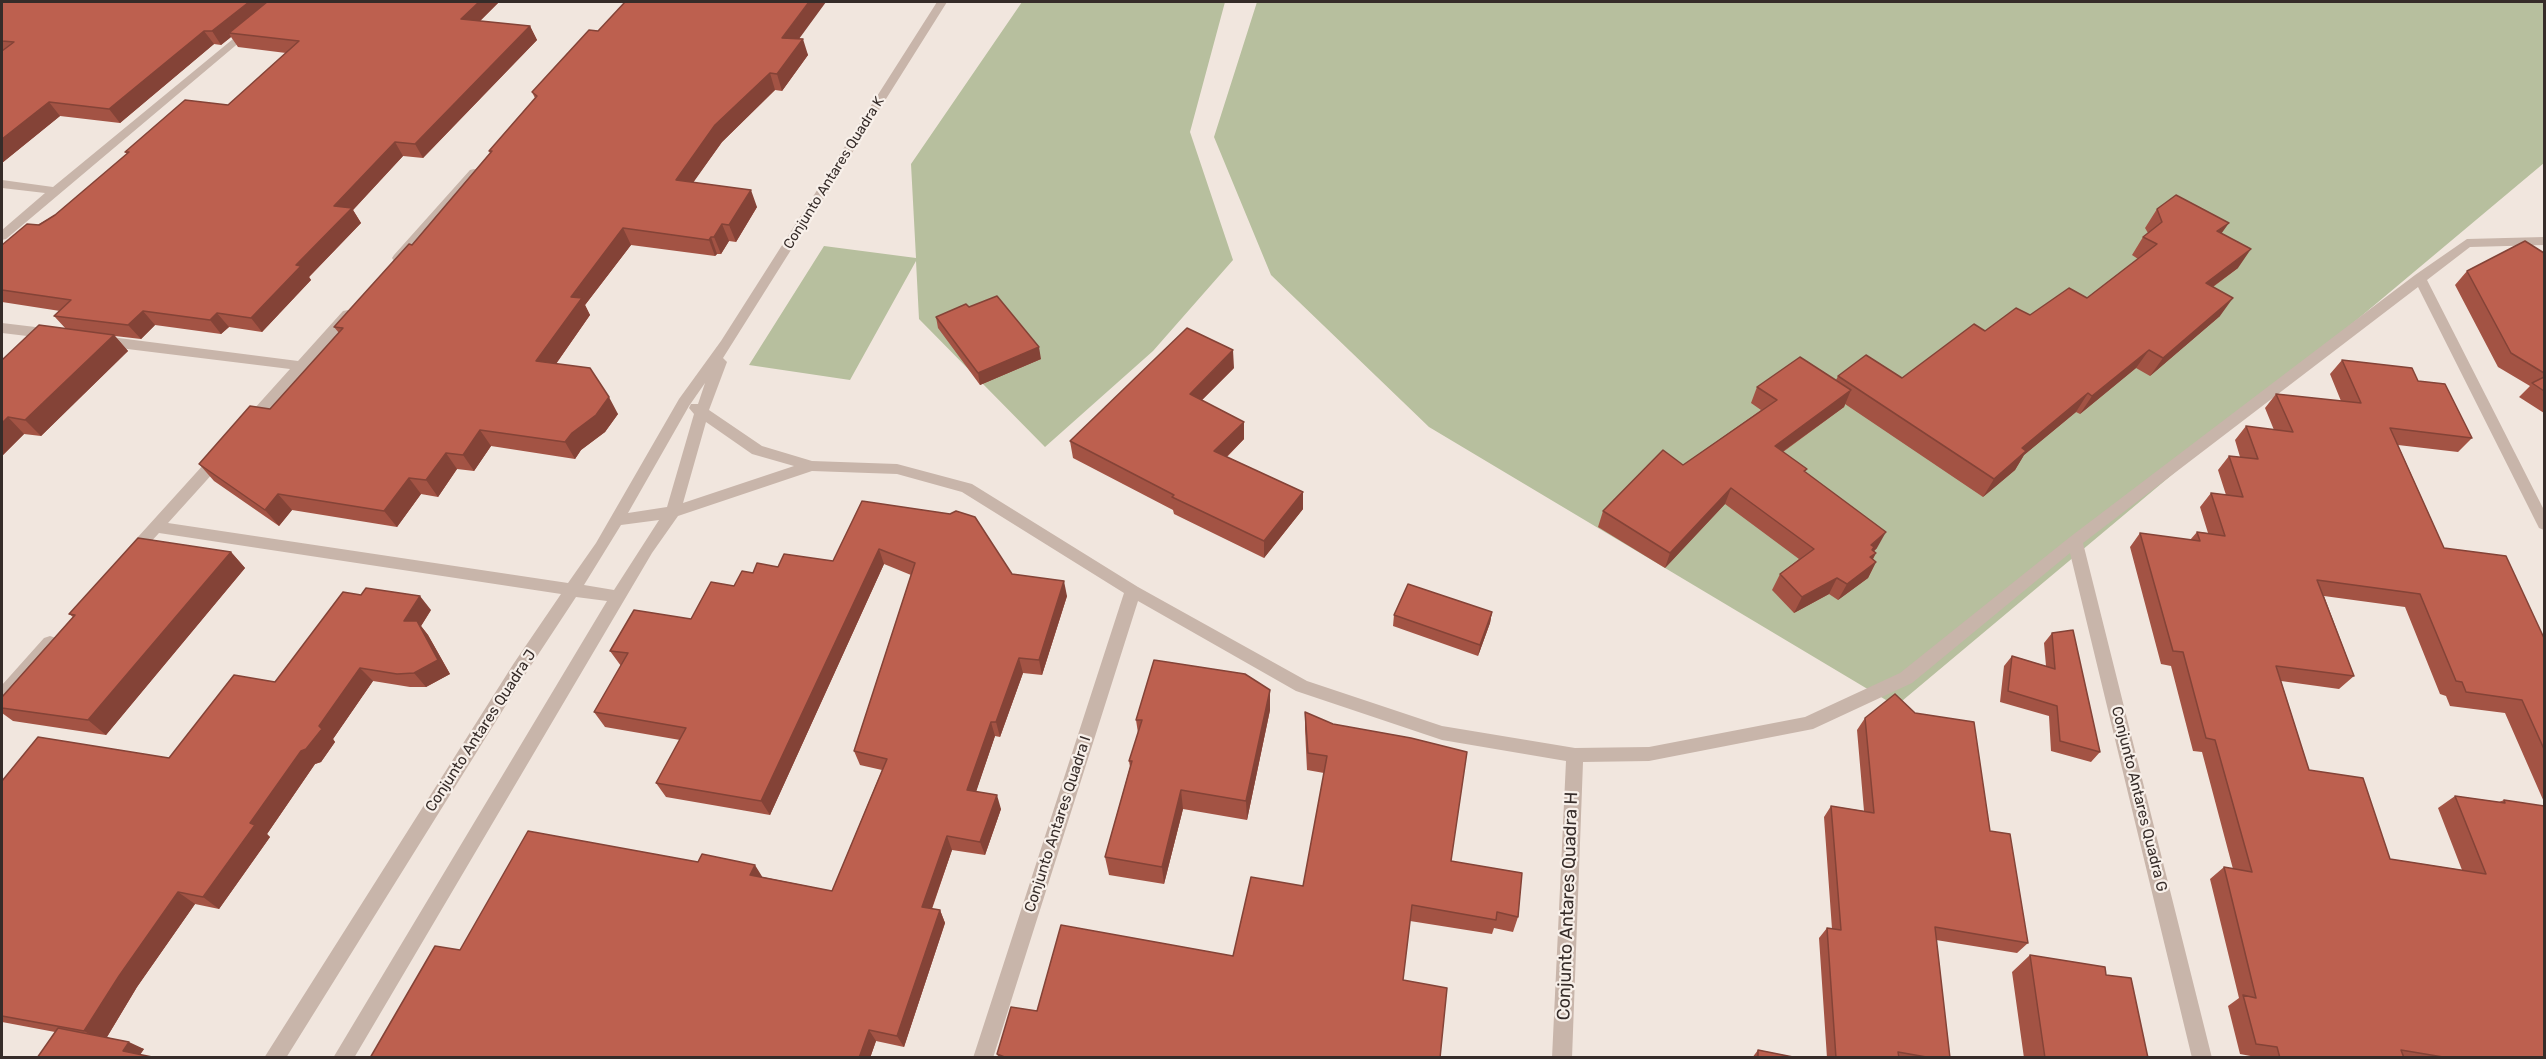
<!DOCTYPE html>
<style>
body{margin:0}
#map{position:relative;width:2546px;height:1059px;overflow:hidden;background:#f1e6de;font-family:Rubik,sans-serif}
canvas{display:block}
.frame{position:absolute;inset:0;border:3px solid #362c29;pointer-events:none}
</style>
<div id="map">
<canvas width="2546" height="1059"></canvas>
<div class="frame"></div>
</div>
<script>
const ctx = document.querySelector('canvas').getContext('2d');
ctx.lineJoin = 'round';
function fillPath(path, color) { ctx.fillStyle = color; ctx.fill(path, 'evenodd'); }
const toPath = rows => new Path2D(rows.map(r => 'M' + r).join(''));
function strokePath(path, color, width, dash) { ctx.strokeStyle = color; ctx.lineWidth = width; ctx.lineCap = dash ? 'butt' : 'round'; ctx.setLineDash(dash || []); ctx.stroke(path); }
function label(font, color, halo, rows, align = 'center') {
  ctx.font = font + ' Rubik,sans-serif'; ctx.lineWidth = 4.5; ctx.setLineDash([]); ctx.textBaseline = 'middle'; ctx.strokeStyle = halo; ctx.fillStyle = color; for (const [text, x, y, turn = 0] of rows) {
    ctx.save(); ctx.translate(x, y); ctx.rotate((+turn || 0) * Math.PI / 180); ctx.textAlign = isNaN(turn) ? turn : align; if (halo) ctx.strokeText(text, 0, 0); ctx.fillText(text, 0, 0); ctx.restore();
  }
}
fillPath(toPath([
 [1022,2,1225,2,1190,132,1233,260,1153,351,1045,447,919,319,916,261,850,380,749,365,824,246,916,258,911,164],
 [1257,2,2544,2,2544,163,1896,706,1429,427,1271,275,1214,137]
]), '#b7bf9e');
fillPath(toPath([
 [937,2,947,2,723,358,727,362,709,410,762,446,812,461,897,464,972,484,1138,587,1307,681,1442,726,1575,748,1649,747,1805,717,1900,673,2070,537,2415,275,2467,239,2544,237,2544,245,2470,247,2427,280,2544,510,2544,530,2539,528,2537,524,2418,287,2083,543,2212,1058,2192,1058,2070,553,1912,683,1813,729,1649,761,1583,762,1572,1058,1552,1058,1566,761,1442,740,1296,691,1138,601,993,1058,973,1058,1124,593,962,492,897,474,812,471,678,516,652,553,354,1058,333,1058,607,601,576,597,526,673,286,1058,264,1058,514,663,561,594,159,533,138,556,128,556,125,552,128,548,214,453,219,452,224,453,226,457,224,461,168,523,568,583,596,543,679,399,721,341,937,2],
 [705,383,698,404,691,404,689,408,694,414,667,507,628,513,689,406,705,383],
 [706,422,752,454,794,466,683,503,706,422],
 [659,520,614,590,584,585,621,525,659,520],
 [250,25,255,28,254,30,6,239,2,240,2,230,45,193,2,188,2,180,53,187,250,25],
 [474,169,478,170,478,176,402,261,394,261,392,258,394,255,470,170,474,169],
 [348,310,355,314,353,317,255,427,250,428,245,427,243,423,245,419,290,369,103,346,96,341,103,336,298,361,343,311,348,310],
 [2,323,52,329,59,334,52,339,2,333,2,323],
 [50,636,56,638,58,643,56,648,8,701,2,703,2,685,44,638,50,636]
]), '#c8b5aa');
fillPath(toPath([
 [2,2,499,2,480,21,530,26,537,40,423,158,403,156,353,210,361,223,309,277,311,280,262,332,229,327,221,334,155,325,141,339,115,336,128,351,41,436,24,434,2,456,2,360,66,329,54,316,60,311,2,302,2,245,55,215,127,154,125,152,228,105,286,53,238,47,231,37,221,45,214,44,120,123,60,116,2,163],
 [598,31,799,38,808,55,782,91,775,90,722,142,693,182,757,207,736,242,729,241,721,254,717,254,715,256,631,245,585,305,590,315,556,364,618,414,605,432,581,450,575,459,491,446,474,471,457,469,438,497,421,494,397,527,292,510,279,526,214,481,199,464,270,409,339,333,334,327,412,245,490,153,489,151,535,98,532,92],
 [2157,209,2222,233,2238,268,2213,287,2220,316,2150,376,2136,368,2080,414,2076,412,2024,455,2015,470,1983,497,1845,404,1844,407,1783,452,1807,469,1805,472,1877,548,1874,551,1876,553,1873,559,1876,562,1868,578,1838,600,1829,594,1794,613,1772,590,1780,574,1799,559,1725,504,1665,568,1598,527,1603,511,1683,465,1761,410,1751,403,1757,387,1836,380,1838,376,1902,378,1985,331,2030,315,2087,298,2138,259,2132,255,2143,237,2148,233,2145,228],
 [2544,253,2544,413,2519,397,2530,386,2498,367,2455,285,2467,271],
 [969,307,1041,359,980,385,938,328,936,317],
 [2342,360,2418,381,2472,438,2458,452,2398,445,2444,548,2544,638,2544,802,2505,713,2450,706,2446,696,2440,694,2405,607,2324,596,2354,676,2339,689,2281,681,2309,770,2390,859,2462,870,2438,808,2455,796,2499,802,2504,800,2544,806,2544,1058,2261,1058,2240,1054,2228,1006,2239,998,2210,879,2224,867,2233,869,2202,752,2193,751,2171,666,2161,664,2130,547,2140,533,2190,540,2197,532,2208,533,2200,507,2211,493,2226,495,2218,470,2229,456,2240,457,2235,440,2246,426,2274,430,2265,408,2276,394,2341,401,2330,374],
 [1234,368,1202,400,1244,439,1227,457,1303,492,1303,509,1264,558,1174,514,1173,510,1073,458,1070,441],
 [862,501,1012,574,1067,596,1042,675,1023,673,1000,737,995,736,976,791,1001,809,985,855,952,850,932,909,940,910,945,923,904,1047,876,1041,870,1058,370,1058,460,950,763,877,832,891,882,770,860,765,854,751,911,575,884,564,770,815,666,797,656,783,680,740,605,727,594,712,621,666,610,651,691,619,734,586,753,573,778,567,833,561],
 [231,552,245,568,106,735,13,721,2,713,2,697,73,617,69,614],
 [431,610,421,626,428,635,450,674,426,687,410,687,373,681,333,739,335,742,321,762,315,764,267,834,270,837,219,909,195,904,137,987,107,1037,144,1049,140,1054,37,1058,55,1032,2,1022,2,781,169,758],
 [1492,612,1490,623,1478,656,1393,626,1394,615],
 [2052,633,2100,752,2091,762,2051,751,2049,716,2000,702,2004,666,2012,656,2046,666,2044,643],
 [1270,710,1247,820,1183,809,1164,884,1109,875,1105,857,1130,767,1129,761,1138,733,1136,720],
 [1305,712,1451,861,1518,917,1513,932,1494,928,1492,934,1410,921,1403,980,1440,1058,999,1058,997,1054,1037,1011,1233,956,1303,886,1324,773,1307,770,1305,729],
 [1865,718,1990,831,2028,943,2017,953,1936,940,1950,1058,1827,1058,1819,938,1827,928,1832,929,1824,817,1831,806,1864,811,1857,730],
 [2030,955,2106,975,2148,1058,2024,1058,2012,972],
 [1758,1050,1798,1058,1752,1058]
]), '#a35344');
fillPath(toPath([
 [249,2,274,2,229,33,231,37,221,45,212,31],
 [479,2,499,2,468,33,461,19],
 [809,2,826,2,788,54,782,38],
 [530,26,537,40,423,158,415,144],
 [204,31,214,44,120,123,109,109],
 [803,39,808,55,782,91,777,74],
 [770,73,775,90,722,142,683,197,676,180,715,125],
 [49,102,60,116,2,163,2,139],
 [395,142,403,156,353,210,361,223,309,277,311,280,262,332,251,318,334,206],
 [751,190,757,207,736,242,729,225],
 [2229,223,2216,241,2217,231],
 [722,224,729,241,721,254,714,237],
 [623,228,631,245,585,305,590,315,546,378,536,361,571,297],
 [711,237,717,254,715,256,709,240],
 [2251,249,2238,268,2193,301,2206,283],
 [2233,298,2220,316,2150,376,2163,358],
 [143,311,155,325,141,339,128,325],
 [217,313,229,327,221,334,210,320],
 [114,335,128,351,41,436,25,420],
 [1039,347,1041,359,980,385,978,373],
 [1233,350,1234,368,1191,411,1190,394],
 [2149,350,2136,368,2080,414,2092,396],
 [1851,390,1844,407,1768,462,1775,446],
 [2088,393,2076,412,2024,455,2015,470,1983,497,1994,479,2022,448],
 [609,397,618,414,605,432,581,450,575,459,565,442,572,433],
 [8,417,24,434,2,456,2,423],
 [1244,422,1244,439,1215,468,1214,451],
 [480,430,491,446,474,471,463,455],
 [446,453,457,469,438,497,426,480],
 [409,478,421,494,397,527,384,511],
 [1731,488,1725,504,1665,568,1670,553],
 [1303,492,1303,509,1264,558,1264,541],
 [278,494,292,510,279,526,265,510],
 [1886,532,1877,548,1871,554,1871,545],
 [879,549,884,564,770,815,761,801],
 [231,552,245,568,106,735,88,720],
 [1876,553,1867,569,1876,562,1868,578,1838,600,1847,584,1870,557],
 [1837,578,1829,594,1794,613,1802,597],
 [1064,581,1067,596,1042,675,1039,660],
 [420,596,431,610,421,626,428,635,450,674,426,687,414,673,404,621],
 [1492,612,1490,623,1478,656,1480,645],
 [1019,658,1023,673,1000,737,996,722],
 [360,668,373,681,333,739,335,742,321,762,315,764,267,834,270,837,219,909,203,897,250,823],
 [1270,690,1270,710,1247,820,1246,801],
 [991,722,995,736,972,804,967,790],
 [1181,790,1183,809,1164,884,1162,867],
 [997,795,1001,809,985,855,980,842],
 [947,836,952,850,928,919,922,907],
 [755,865,763,878,750,875],
 [178,892,195,904,137,987,104,1042,84,1031,119,976],
 [940,910,945,923,904,1047,897,1036],
 [869,1030,876,1041,870,1058,859,1058],
 [129,1042,144,1049,138,1058,123,1051]
]), '#844337');
const building = toPath([
 [2,2,249,2,212,31,204,31,109,109,49,102,2,139,2,51,14,42,2,41,2,2],
 [267,2,479,2,461,19,530,26,415,144,395,142,334,206,352,208,296,265,301,266,251,318,217,313,210,320,143,311,128,325,54,316,71,300,2,290,2,245,27,224,39,225,55,215,129,152,125,152,185,100,228,105,299,41,229,33,267,2],
 [625,2,809,2,782,38,803,39,777,74,770,73,715,125,676,180,751,190,729,225,722,224,714,237,711,237,709,240,623,228,571,297,582,298,536,361,590,368,609,397,596,415,572,433,565,442,480,430,463,455,446,453,426,480,409,478,384,511,278,494,265,510,199,464,250,406,270,409,343,328,334,327,352,307,409,244,412,245,492,151,489,151,537,96,532,92,589,30,598,31,625,2],
 [2176,195,2229,223,2217,231,2251,249,2206,283,2233,298,2163,358,2149,350,2092,396,2088,393,2022,448,2026,451,1994,479,1838,376,1866,355,1902,378,1974,324,1985,331,2016,308,2030,315,2069,288,2087,298,2157,244,2143,237,2162,222,2157,209,2176,195],
 [2525,241,2544,253,2544,373,2511,353,2467,271,2525,241],
 [997,296,1039,347,978,373,936,317,966,304,969,307,997,296],
 [39,325,114,335,25,420,8,417,2,423,2,360,39,325],
 [1187,328,1233,350,1190,394,1244,422,1214,451,1303,492,1264,541,1172,497,1174,495,1070,441,1187,328],
 [1800,357,1851,390,1775,446,1807,469,1804,471,1886,532,1871,545,1874,547,1872,550,1876,553,1870,557,1876,562,1847,584,1837,578,1802,597,1780,574,1814,549,1731,488,1670,553,1603,511,1663,450,1683,465,1777,400,1757,387,1800,357],
 [2342,360,2412,368,2418,381,2445,384,2472,438,2390,428,2444,548,2506,556,2544,638,2544,749,2522,700,2466,692,2462,682,2456,681,2420,594,2317,580,2354,676,2276,666,2309,770,2363,778,2390,859,2486,874,2455,796,2505,803,2504,800,2544,806,2544,1058,2449,1058,2401,1050,2404,1058,2280,1058,2277,1047,2256,1044,2243,995,2256,998,2224,867,2252,872,2215,740,2206,738,2183,652,2173,651,2140,533,2200,541,2197,532,2225,536,2211,493,2243,497,2229,456,2258,459,2246,426,2293,432,2276,394,2361,403,2342,360],
 [2544,377,2544,391,2532,383,2544,377],
 [862,501,950,514,956,511,975,517,1012,574,1064,581,1039,660,1019,658,996,722,991,722,967,790,997,795,980,842,947,836,922,907,940,910,897,1036,869,1030,859,1058,370,1058,435,946,460,950,528,831,698,862,702,854,755,865,750,875,832,891,887,759,854,751,915,563,879,549,761,801,656,783,686,728,594,712,628,653,610,651,634,610,691,619,711,582,734,586,742,571,753,573,757,563,778,567,784,554,833,561,862,501],
 [138,538,231,552,88,720,2,708,2,697,75,615,69,614,138,538],
 [1408,584,1492,612,1480,645,1394,615,1408,584],
 [366,588,420,596,404,621,417,621,438,660,414,673,397,674,360,668,319,726,322,729,306,749,301,751,250,823,255,825,203,897,178,892,119,976,84,1031,2,1016,2,781,38,737,169,758,234,675,275,682,343,592,361,595,366,588],
 [2073,630,2100,752,2060,741,2057,706,2008,691,2012,656,2055,669,2052,633,2073,630],
 [1154,660,1245,674,1270,690,1246,801,1181,790,1162,867,1105,857,1132,761,1129,761,1142,720,1136,720,1154,660],
 [1895,694,1915,713,1974,722,1990,831,2010,834,2028,943,1935,927,1950,1058,1932,1058,1898,1052,1899,1058,1836,1058,1827,928,1841,930,1831,806,1874,813,1865,718,1895,694],
 [1305,712,1333,724,1411,738,1467,752,1451,861,1522,873,1518,917,1497,912,1496,920,1412,905,1403,980,1447,988,1440,1058,1007,1058,997,1054,1011,1007,1037,1011,1061,925,1233,956,1251,877,1303,886,1327,756,1308,753,1305,712],
 [2030,955,2105,967,2106,975,2131,978,2148,1058,2045,1058,2030,955],
 [58,1028,129,1042,123,1051,157,1058,37,1058,58,1028],
 [1758,1050,1798,1058,1758,1058,1758,1050]
]);
fillPath(building, '#bd604f');
strokePath(building, '#844337', 1.5);
label('14px', '#362c29', '#f8f0ea', [
 ["Conjunto Antares Quadra K",834,173,-58]
]);
label('15px', '#362c29', '#f8f0ea', [
 ["Conjunto Antares Quadra J",481,731,-57],
 ["Conjunto Antares Quadra G",2139,799,76],
 ["Conjunto Antares Quadra I",1058,824,-72]
]);
label('18px', '#362c29', '#f8f0ea', [
 ["Conjunto Antares Quadra H",1568,906,-88]
]);
</script>
